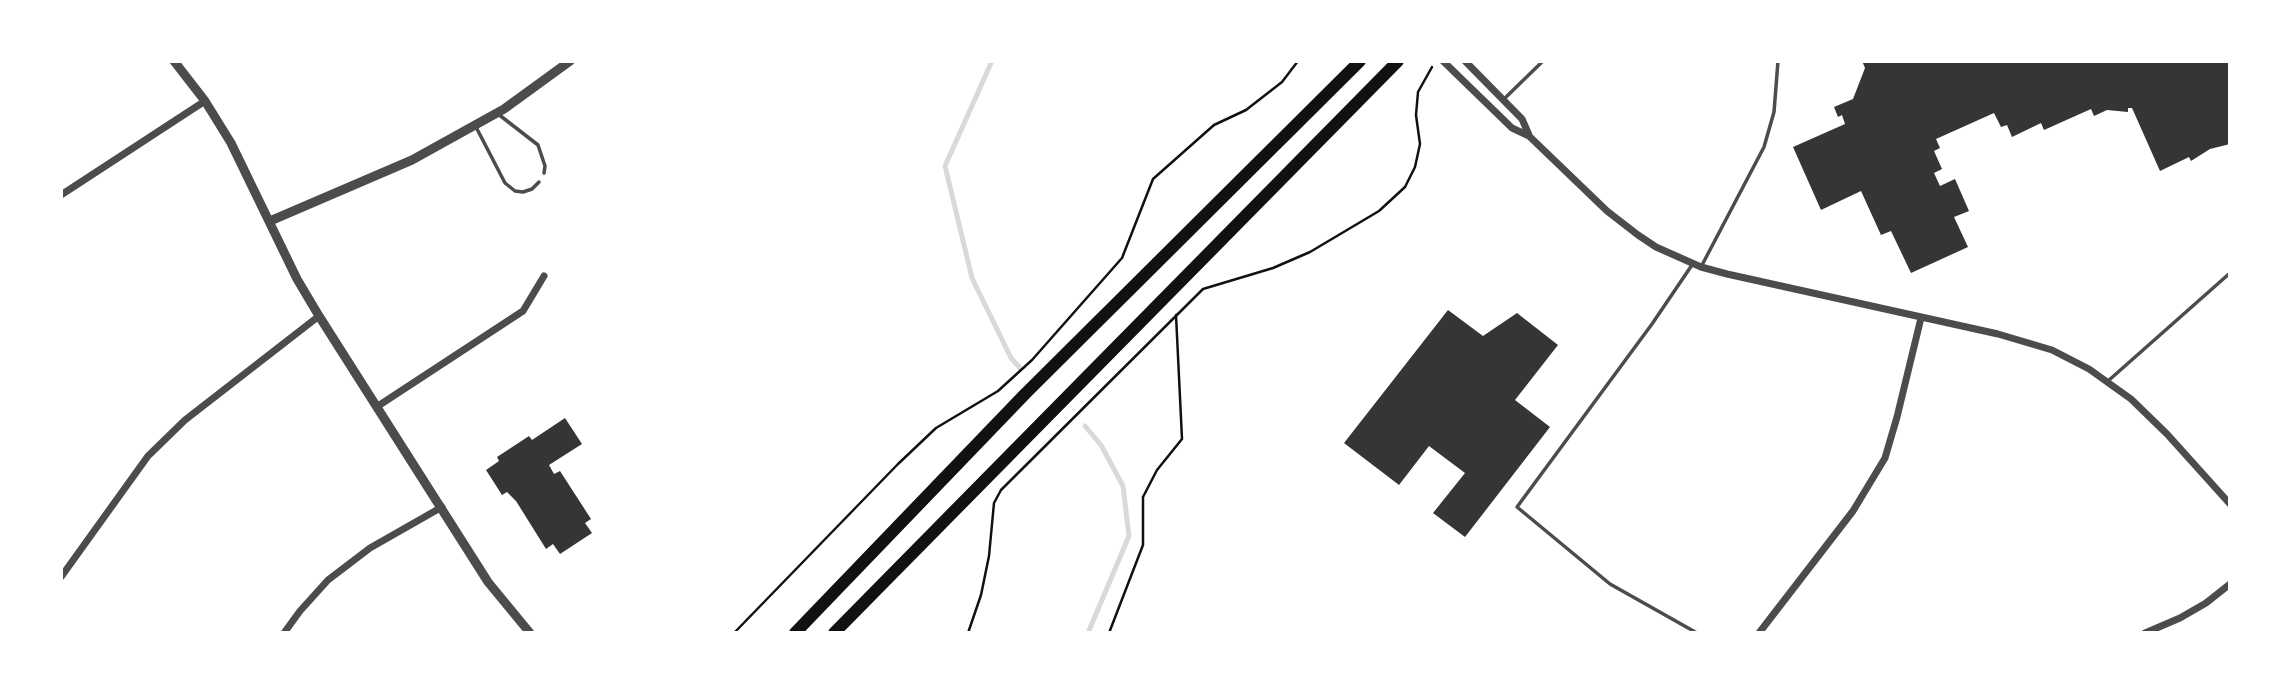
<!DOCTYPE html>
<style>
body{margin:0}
#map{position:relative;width:2291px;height:694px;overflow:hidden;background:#fff;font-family:"Source Sans 3",sans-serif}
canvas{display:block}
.frame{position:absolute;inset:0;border:63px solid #fff;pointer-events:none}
</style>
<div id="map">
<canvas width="2291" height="694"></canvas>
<div class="frame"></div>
</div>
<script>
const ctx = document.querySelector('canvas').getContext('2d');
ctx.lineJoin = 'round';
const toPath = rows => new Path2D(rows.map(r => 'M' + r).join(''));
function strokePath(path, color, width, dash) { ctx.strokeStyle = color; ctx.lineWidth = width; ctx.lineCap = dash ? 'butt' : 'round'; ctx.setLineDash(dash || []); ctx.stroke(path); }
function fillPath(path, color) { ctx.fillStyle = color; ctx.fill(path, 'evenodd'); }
strokePath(toPath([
 [992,61,945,166,972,278,1011,358,1020,368],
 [1085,426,1101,445,1123,486,1129,536,1088,633]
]), '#d9d9d9', 5);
fillPath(toPath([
 [1862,61,2230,61,2230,144,2210,149,2191,161,2189,157,2160,171,2132,108,2128,108,2128,112,2107,110,2094,116,2091,109,2044,130,2041,123,2012,137,2007,125,2001,127,1994,113,1936,139,1940,148,1934,151,1942,169,1934,173,1940,186,1955,179,1969,211,1954,217,1968,247,1911,273,1891,231,1881,235,1861,191,1821,210,1793,147,1845,124,1842,115,1838,117,1834,107,1853,99,1865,68],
 [1448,310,1483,336,1517,313,1558,345,1515,400,1550,427,1465,537,1433,513,1465,473,1429,446,1399,485,1344,443],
 [565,418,582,444,549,465,554,474,560,471,591,519,585,523,592,533,560,554,553,544,546,549,516,501,507,492,502,495,486,470,499,461,497,457,529,436,532,440]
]), '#353535');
strokePath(toPath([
 [734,633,898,464,936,428,998,391,1032,360,1122,258,1153,179,1214,125,1246,110,1282,82,1298,61],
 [968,633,981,595,989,556,994,503,1001,490,1203,289,1273,268,1310,252,1379,211,1405,187,1415,167,1420,144,1416,115,1418,92,1432,67],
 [1109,633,1143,545,1143,497,1157,470,1182,439,1176,315]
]), '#111', 2.5);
strokePath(toPath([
 [1504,99,1543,61],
 [498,114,538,145,545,166,544,173],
 [476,127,505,183,515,191,523,192,532,189,539,182],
 [1692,265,1652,324,1517,507,1610,584,1697,633],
 [1701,267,1764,147,1774,112,1778,61],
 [2108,381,2230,273]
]), '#4c4c4c', 3.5);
strokePath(toPath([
 [1443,61,1512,128,1529,136,1607,211,1638,235,1656,247,1701,267,1727,274,1998,334,2052,350,2089,369,2131,399,2167,434,2230,504],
 [1465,61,1522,119,1529,135],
 [61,195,205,101],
 [378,406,523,311,544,276],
 [61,577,148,456,185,420,319,316],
 [284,633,300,611,328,580,370,548,442,507],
 [1759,633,1853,511,1885,458,1897,417,1921,318],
 [2145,633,2180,618,2206,603,2230,584]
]), '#4c4c4c', 7);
strokePath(toPath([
 [174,61,205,101,231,143,297,279,319,316,488,582,530,633],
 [270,221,412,160,504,109,570,61]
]), '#4c4c4c', 9);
strokePath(toPath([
 [795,633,1025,394,1360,61],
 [834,633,1398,61]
]), '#111', 12);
</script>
